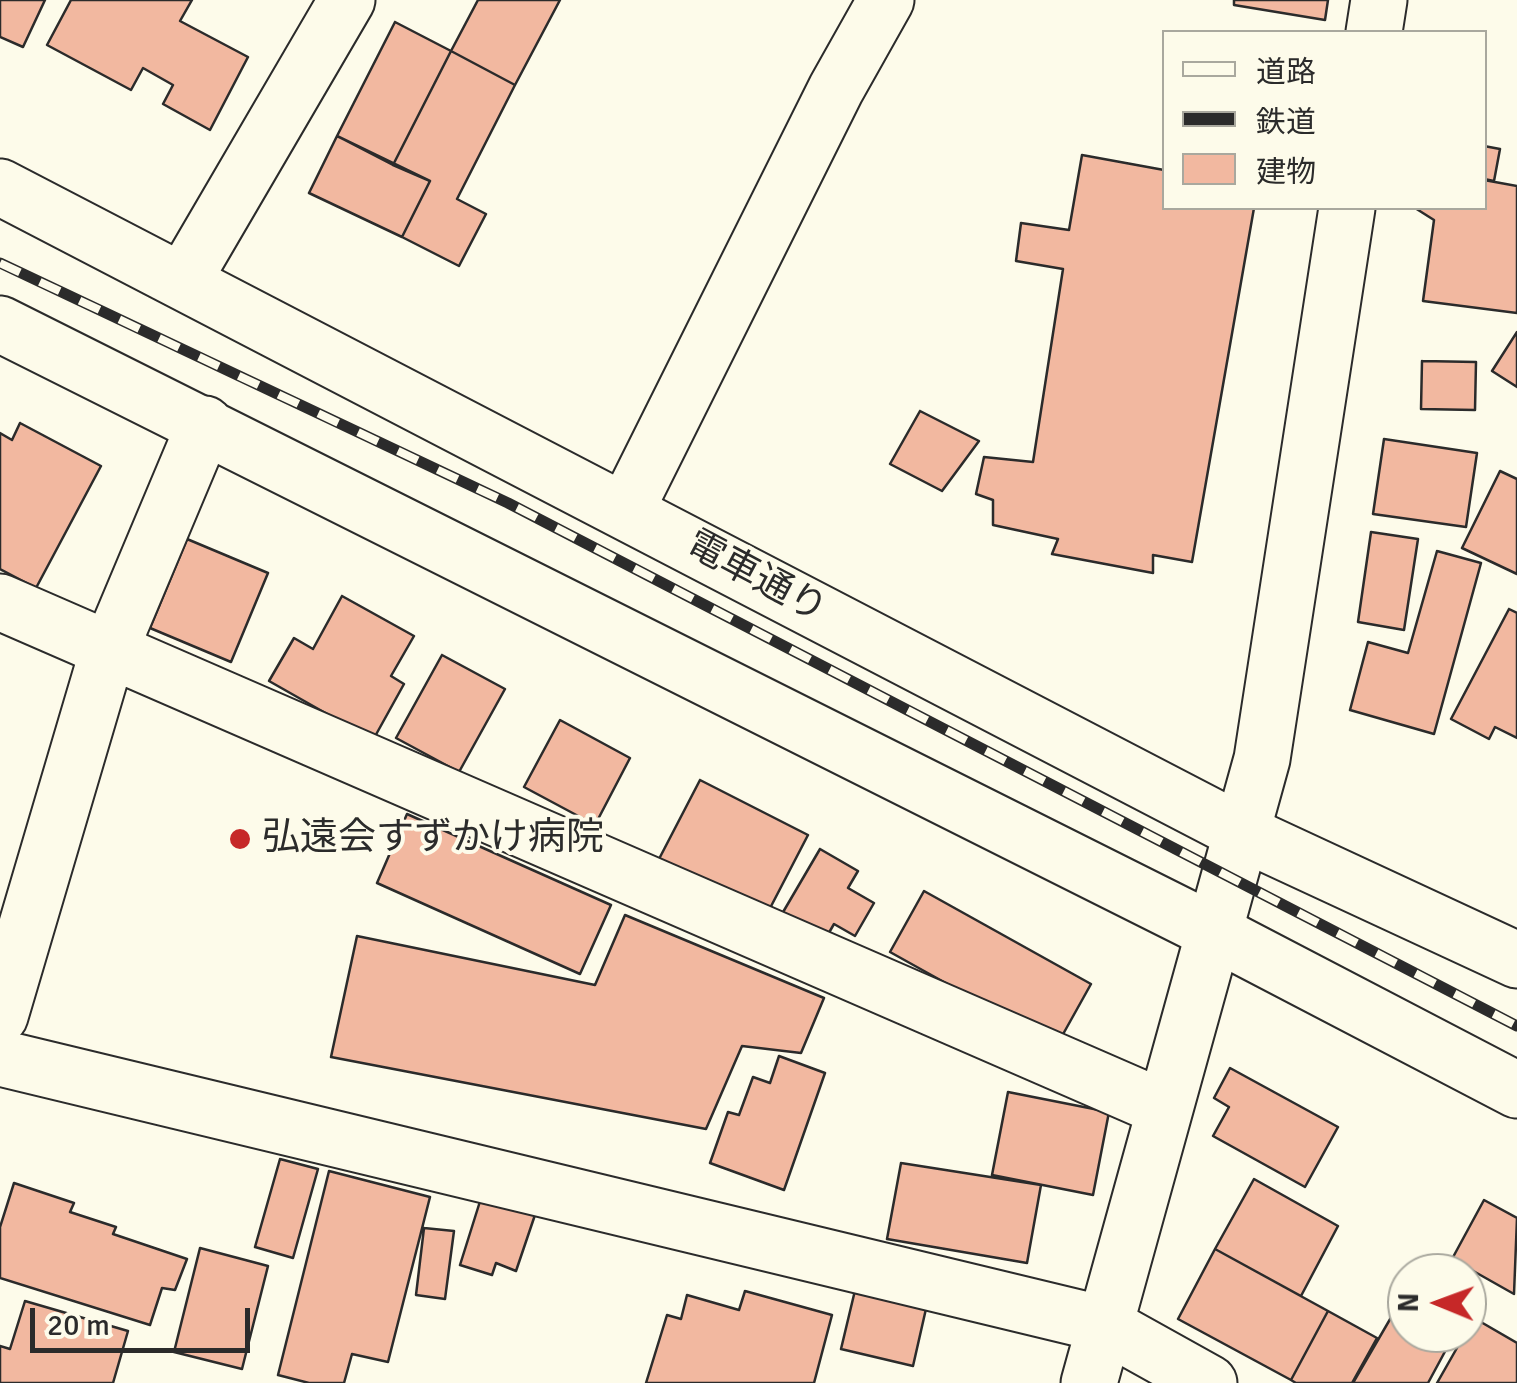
<!DOCTYPE html>
<meta charset="utf-8">
<style>
body{margin:0}
#map{position:relative;width:1517px;height:1383px;overflow:hidden;background:#fdfbea;font-family:Signika,"Noto Sans JP",sans-serif}
canvas{display:block}
.legend{position:absolute;left:1162px;top:30px;width:325px;height:180px;box-sizing:border-box;background:#fdfbea;border:2px solid #a9a89e;margin:0;padding:12px 18px;list-style:none;font-size:30px;color:#2b2b2b}
.legend li{display:flex;align-items:center;gap:20px;height:50px}
.legend b{width:50px;border:2px solid #a9a89e}
.north{position:absolute;left:1387px;top:1253px;width:100px;height:100px;box-sizing:border-box;background:#fdfbea;border:2px solid #a9a89e;border-radius:50%;rotate:271deg;font-size:28px;font-weight:700;line-height:40px;text-align:center;color:#2b2b2b}
.north::after{content:'';display:block;margin:auto;width:35px;height:45px;background:#c62828;clip-path:polygon(50% 0,100% 100%,50% 72%,0 100%)}
.scale{position:absolute;left:30px;top:1308px;width:220px;height:45px;box-sizing:border-box;border:5px solid #2b2b2b;border-top:0;padding-left:12px;font-size:30px;line-height:35px;white-space:nowrap;color:#2b2b2b;-webkit-text-stroke:8px #fdfbea;paint-order:stroke}
</style>
<div id="map">
<canvas width="1517" height="1383"></canvas>
<ul class="legend">
<li><b style="height:12px;background:#fdfbea"></b>道路</li>
<li><b style="height:12px;background:#2b2b2b"></b>鉄道</li>
<li><b style="height:28px;background:#f2b8a0"></b>建物</li>
</ul>
<div class="north">N</div>
<div class="scale">20 m</div>
</div>
<script>
const ctx = document.querySelector('canvas').getContext('2d');
ctx.lineJoin = 'round';
function fillPath(path, color) { ctx.fillStyle = color; ctx.fill(path, 'evenodd'); }
const toPath = rows => new Path2D(rows.map(r => 'M' + r).join(''));
function strokePath(path, color, width, dash) { ctx.strokeStyle = color; ctx.lineWidth = width; ctx.lineCap = dash ? 'butt' : 'round'; ctx.setLineDash(dash || []); ctx.stroke(path); }
function label(font, color, halo, rows, align = 'center') {
  ctx.font = font + ' Signika,"Noto Sans JP",sans-serif'; ctx.lineWidth = 8; ctx.setLineDash([]); ctx.textBaseline = 'middle'; ctx.strokeStyle = halo; ctx.fillStyle = color; for (const [text, x, y, turn = 0] of rows) {
    ctx.save(); ctx.translate(x, y); ctx.rotate((+turn || 0) * Math.PI / 180); ctx.textAlign = isNaN(turn) ? turn : align; if (halo) ctx.strokeText(text, 0, 0); ctx.fillText(text, 0, 0); ctx.restore();
  }
}
const building = toPath([
 [0,0,45,0,23,47,0,37,0,0],
 [71,0,192,0,180,21,248,57,210,130,163,104,173,85,143,68,131,90,47,45,71,0],
 [478,0,560,0,515,85,451,51,478,0],
 [1234,0,1328,0,1325,20,1234,5,1234,0],
 [395,22,451,51,393,165,337,136,395,22],
 [451,51,515,85,457,199,486,214,459,266,402,237,430,181,393,165,451,51],
 [337,136,430,181,402,237,309,193,337,136],
 [1484,146,1500,149,1494,181,1484,179,1484,146],
 [1082,155,1164,170,1164,208,1254,208,1192,562,1153,555,1153,573,1052,554,1058,539,993,525,993,500,976,494,984,457,1033,462,1063,269,1016,261,1021,223,1069,230,1082,155],
 [1484,180,1517,186,1517,313,1423,301,1434,220,1415,208,1484,208,1484,180],
 [1517,332,1517,387,1492,371,1517,332],
 [1422,361,1476,362,1475,410,1421,409,1422,361],
 [920,411,979,441,942,491,890,464,920,411],
 [20,423,101,466,36,588,0,569,0,433,12,440,20,423],
 [1384,439,1477,453,1466,527,1373,514,1384,439],
 [1500,471,1517,479,1517,574,1462,548,1500,471],
 [1371,532,1418,539,1404,630,1358,622,1371,532],
 [187,539,268,573,231,662,150,628,187,539],
 [1437,551,1481,563,1434,734,1350,710,1368,642,1408,653,1437,551],
 [342,596,414,636,391,676,404,684,373,740,269,681,294,638,313,649,342,596],
 [1509,609,1517,613,1517,738,1495,727,1489,739,1451,719,1509,609],
 [442,655,505,689,459,772,396,738,442,655],
 [560,720,630,758,595,825,524,787,560,720],
 [700,780,808,835,767,914,659,859,700,780],
 [407,814,611,905,580,974,377,883,407,814],
 [820,849,858,871,848,888,874,903,855,936,834,924,823,943,779,919,820,849],
 [924,891,1091,984,1057,1045,890,952,924,891],
 [625,915,824,998,801,1053,742,1046,706,1129,331,1057,357,936,595,985,625,915],
 [779,1056,825,1073,784,1190,710,1163,728,1112,739,1115,753,1077,770,1083,779,1056],
 [1230,1068,1338,1127,1305,1187,1213,1136,1229,1107,1214,1098,1230,1068],
 [1008,1092,1109,1112,1093,1195,992,1175,1008,1092],
 [280,1159,318,1169,293,1258,255,1247,280,1159],
 [901,1163,1041,1185,1027,1263,887,1239,901,1163],
 [329,1171,430,1197,388,1362,352,1354,344,1383,309,1383,278,1375,329,1171],
 [1254,1179,1338,1226,1301,1296,1215,1249,1254,1179],
 [14,1183,74,1203,70,1212,116,1227,113,1234,187,1259,175,1290,162,1288,150,1325,0,1278,0,1227,14,1183],
 [482,1195,536,1212,516,1271,496,1263,492,1275,460,1265,482,1195],
 [1484,1200,1517,1218,1514,1294,1452,1259,1484,1200],
 [424,1228,454,1231,445,1299,416,1295,424,1228],
 [200,1248,268,1266,242,1369,174,1352,200,1248],
 [1215,1249,1328,1311,1291,1380,1178,1319,1215,1249],
 [857,1282,928,1300,913,1366,841,1349,857,1282],
 [1407,1290,1407,1333,1455,1333,1428,1383,1353,1383,1407,1290],
 [745,1291,832,1315,814,1383,646,1383,667,1315,681,1319,687,1295,739,1310,745,1291],
 [25,1301,128,1331,113,1383,0,1383,0,1346,10,1349,25,1301],
 [1328,1311,1377,1338,1352,1383,1296,1383,1291,1380,1328,1311],
 [1474,1318,1517,1343,1517,1383,1437,1383,1474,1318]
]);
fillPath(building, '#f2b8a0');
strokePath(building, '#2b2b2b', 2.5);
const street = toPath([
 [1374,32,1379,0],
 [184,279,347,0],
 [626,510,836,89,886,0],
 [0,602,1163,1108],
 [0,1016,104,664,205,424],
 [0,1058,1103,1324,1209,1383],
 [1089,1383,1262,759,1347,208]
]);
const secondary = toPath([
 [0,187,1241,832,1517,960],
 [0,324,1212,931,1517,1090]
]);
strokePath(street, '#2b2b2b', 59);
strokePath(secondary, '#2b2b2b', 59);
strokePath(street, '#fdfbea', 55);
strokePath(secondary, '#fdfbea', 55);
const rail = toPath([
 [0,263,508,503,1517,1026]
]);
strokePath(rail, '#2b2b2b', 11);
strokePath(rail, '#fdfbea', 8, [22]);
for (const [x, y, r, color] of [
 [240,839,12,"#c62828"]
]) { const dot = new Path2D(); dot.arc(x, y, r, 0, 2 * Math.PI); ctx.fillStyle = color; ctx.fill(dot); strokePath(dot, '#fdfbea', 4); }
label('38px', '#2b2b2b', '#fdfbea', [
 ["電車通り",756,578,28]
]);
label('38px', '#2b2b2b', '#fdfbea', [
 ["弘遠会すずかけ病院",262,839]
], 'left');
</script>
